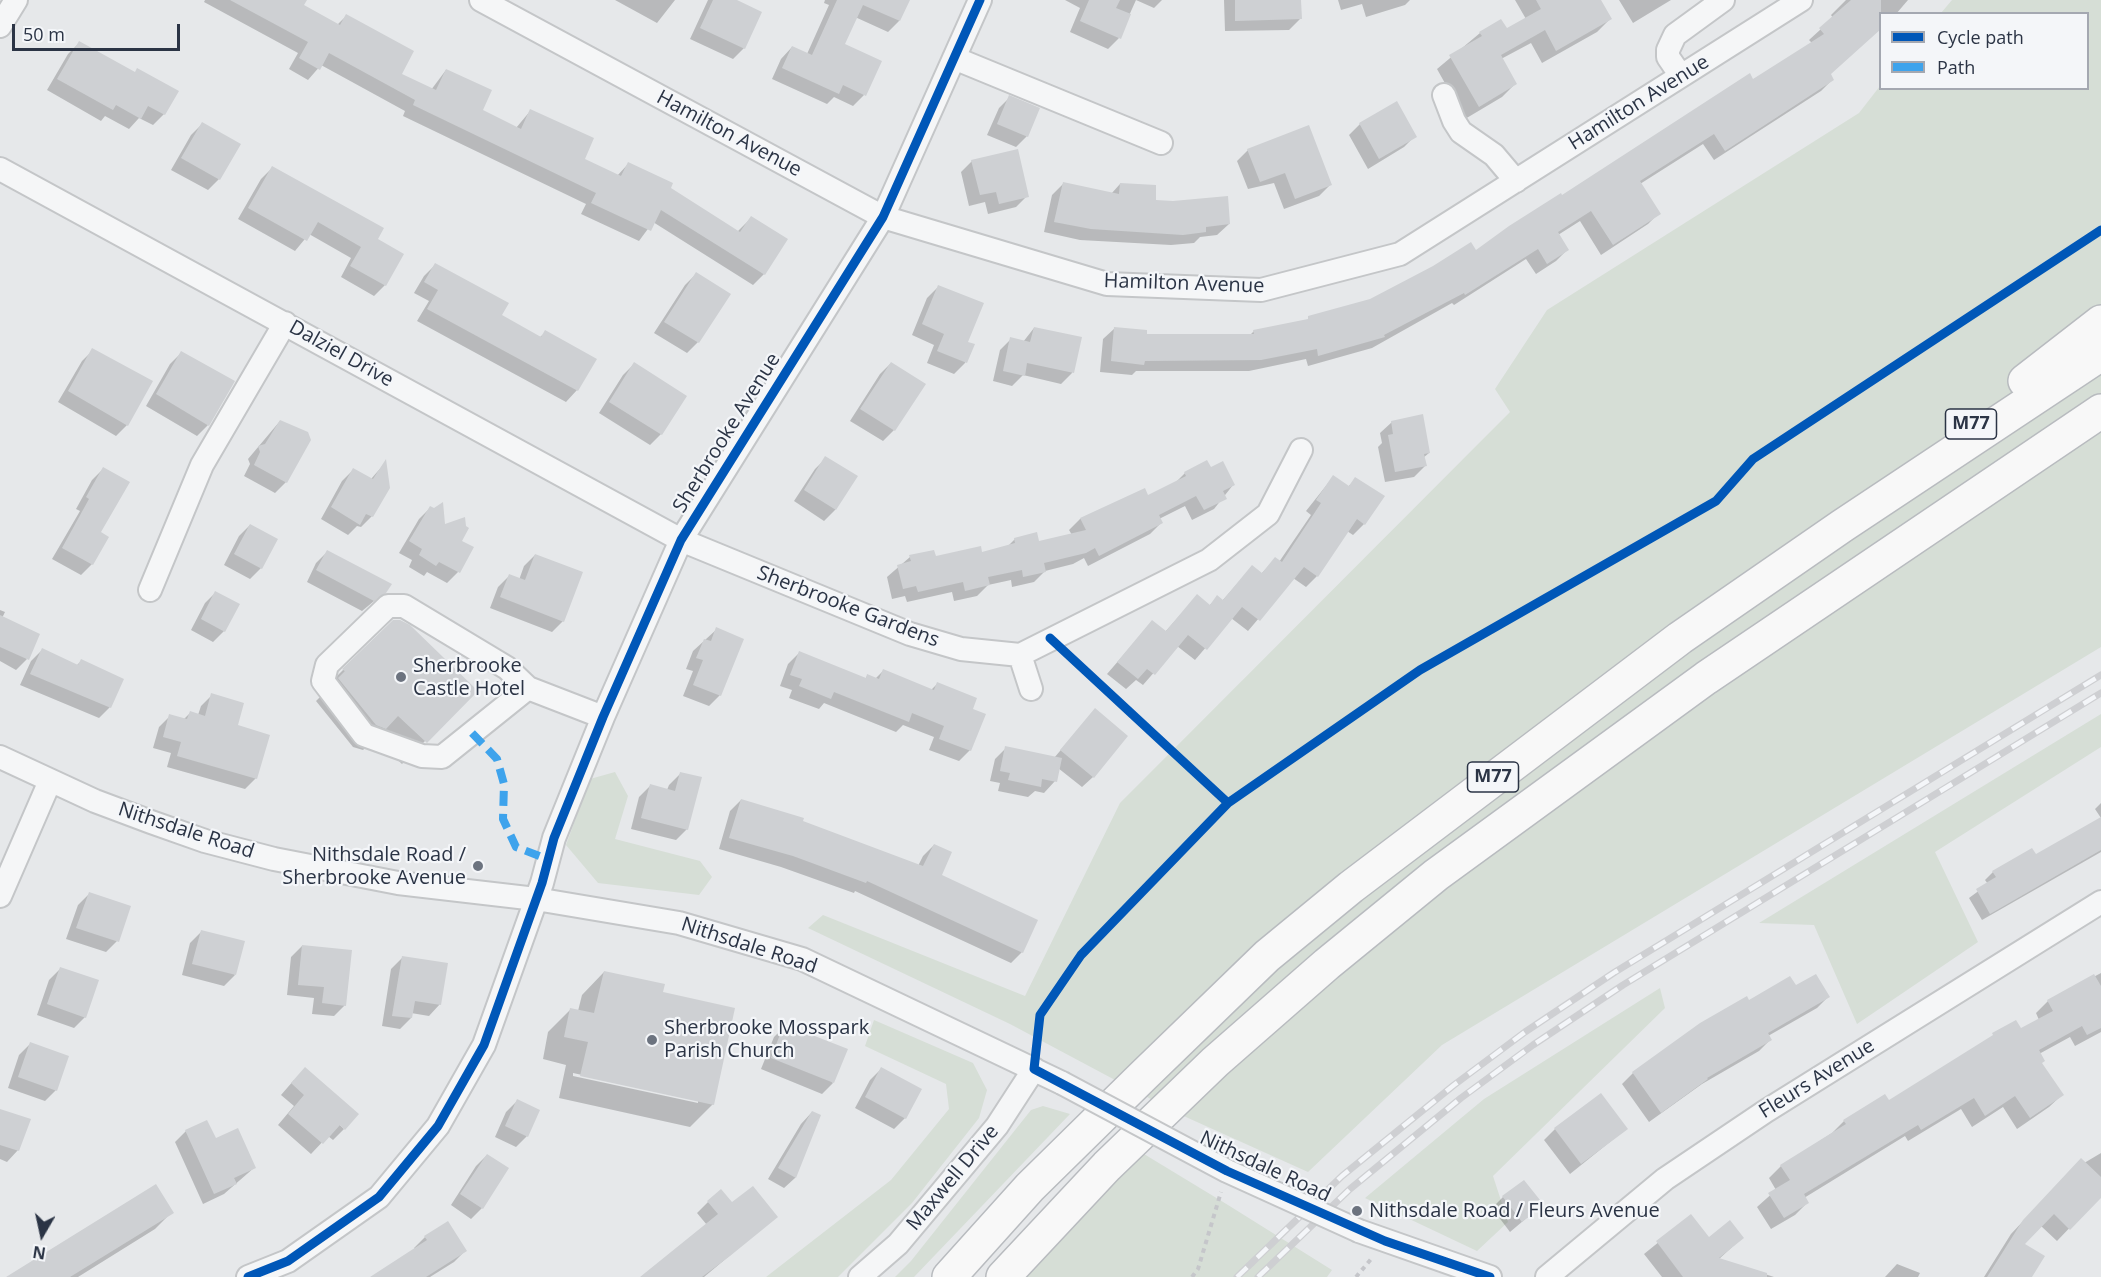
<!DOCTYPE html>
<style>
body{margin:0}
#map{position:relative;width:2101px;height:1277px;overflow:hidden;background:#e6e8ea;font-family:"Open Sans",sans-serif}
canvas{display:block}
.legend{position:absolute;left:1879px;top:12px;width:210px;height:78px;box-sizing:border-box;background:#f4f6f9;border:2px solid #a4a8b1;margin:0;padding:8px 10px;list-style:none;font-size:18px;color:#2b3445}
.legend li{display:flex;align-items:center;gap:12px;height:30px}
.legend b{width:30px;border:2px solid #a4a8b1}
.north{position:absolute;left:12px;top:1205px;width:60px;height:60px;-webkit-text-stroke:4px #f4f6f9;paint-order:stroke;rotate:189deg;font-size:16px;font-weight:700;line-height:24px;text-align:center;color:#2b3445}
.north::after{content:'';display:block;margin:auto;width:21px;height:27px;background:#2b3445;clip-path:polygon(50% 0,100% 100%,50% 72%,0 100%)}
.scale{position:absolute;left:12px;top:24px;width:168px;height:27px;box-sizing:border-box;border:3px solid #2b3445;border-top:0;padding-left:8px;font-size:18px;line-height:21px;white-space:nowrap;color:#2b3445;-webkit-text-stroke:4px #f4f6f9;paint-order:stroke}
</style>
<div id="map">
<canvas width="2101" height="1277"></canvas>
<ul class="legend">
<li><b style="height:8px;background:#0057b8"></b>Cycle path</li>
<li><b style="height:8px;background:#3ea3ec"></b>Path</li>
</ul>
<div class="north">N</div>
<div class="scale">50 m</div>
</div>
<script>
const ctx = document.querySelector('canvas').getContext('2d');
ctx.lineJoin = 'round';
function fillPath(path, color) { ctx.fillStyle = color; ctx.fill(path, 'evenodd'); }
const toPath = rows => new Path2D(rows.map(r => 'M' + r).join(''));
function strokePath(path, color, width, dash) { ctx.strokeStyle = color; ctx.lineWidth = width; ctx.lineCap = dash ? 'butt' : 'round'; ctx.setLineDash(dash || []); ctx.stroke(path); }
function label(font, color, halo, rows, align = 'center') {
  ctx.font = font + ' "Open Sans",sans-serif'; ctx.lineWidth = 4.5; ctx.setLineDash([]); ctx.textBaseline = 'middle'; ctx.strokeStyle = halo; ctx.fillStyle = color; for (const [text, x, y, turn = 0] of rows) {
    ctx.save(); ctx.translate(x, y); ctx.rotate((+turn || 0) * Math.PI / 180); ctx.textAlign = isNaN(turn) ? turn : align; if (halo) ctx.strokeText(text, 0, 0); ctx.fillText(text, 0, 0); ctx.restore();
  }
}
fillPath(toPath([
 [1952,0,2101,0,2101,647,1442,1045,1308,1172,1177,1113,1010,1024,808,928,823,915,1025,996,1120,803,1510,412,1495,389,1547,310,1859,113,1880,86,1880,88,2088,88,2088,14,1941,13],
 [2101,714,2101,747,1935,852,1978,942,1857,1024,1814,925,1759,923],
 [615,772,628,796,615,839,700,861,712,877,699,895,598,883,566,845,590,779],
 [1660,988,1665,1008,1493,1176,1508,1222,1477,1251,1365,1198,1484,1099],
 [874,1020,973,1063,987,1090,979,1118,912,1203,838,1277,766,1277,891,1180,949,1109,946,1084,865,1046],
 [1043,1106,1070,1114,914,1277,895,1277,911,1261,1031,1110],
 [1139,1151,1228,1205,1332,1270,1327,1277,1017,1277]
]), '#d6ded6');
fillPath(toPath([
 [205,0,305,0,302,6,337,25,346,16,399,75,431,90,446,70,481,111,516,128,531,110,583,160,617,176,628,164,737,232,751,218,786,240,764,274,753,285,653,222,639,241,581,214,586,204,403,116,405,111,321,65,308,80,289,69,298,53,204,2],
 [615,0,675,0,657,23],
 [708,0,734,0,744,48,733,59,690,39],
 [825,0,908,0,899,21,888,32,855,17,843,44,864,95,853,106,834,97,827,104,772,79,781,59,792,47,807,54,829,5,824,3],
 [1065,0,1136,0,1119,38,1108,49,1070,32,1080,8],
 [1136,0,1162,0,1154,8],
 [1224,0,1300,0,1300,19,1289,30,1225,31],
 [1338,0,1410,0,1405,5,1366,17,1362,4,1341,10],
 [1515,0,1599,0,1610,19,1597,32,1542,63,1531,43,1501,59,1515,84,1502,97,1465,119,1437,69,1480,33,1506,30,1526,19],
 [1619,0,1671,0,1633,23],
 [1846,0,1908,0,1896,14,1880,14,1829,75,1832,80,1821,91,1714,160,1703,144,1640,184,1659,213,1648,224,1601,255,1580,221,1558,235,1567,250,1556,261,1536,274,1526,259,1454,305,1452,303,1372,348,1308,366,1306,359,1249,371,1136,371,1132,375,1100,372,1103,339,1115,328,1145,335,1249,336,1254,331,1305,321,1370,300,1475,252,1812,43,1809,40,1833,18,1831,15],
 [79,43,134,74,177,92,164,114,153,125,139,118,129,129,105,116,101,121,47,90,68,54],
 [1010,97,1038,109,1027,136,1016,147,987,135,999,108],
 [1396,103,1415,136,1404,147,1368,169,1349,135,1360,124],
 [202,124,238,144,219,179,208,190,171,170,191,135],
 [1248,150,1330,185,1319,196,1284,209,1274,183,1248,189,1237,161],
 [972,161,1027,196,1016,207,988,214,985,202,969,206,961,172],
 [272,168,376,240,385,285,374,296,341,277,351,258,309,234,295,251,238,219,261,179],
 [1063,184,1111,194,1120,184,1154,201,1229,224,1217,235,1200,237,1194,243,1171,245,1080,240,1044,232,1052,195],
 [435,265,500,316,540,337,546,332,577,390,566,402,417,321,429,301,414,293,424,276],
 [696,274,698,342,687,353,654,333,685,285],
 [938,287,966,342,973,345,965,363,954,374,927,363,934,345,912,335,927,298],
 [1034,328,1080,338,1072,373,1061,384,1023,375,1012,386,993,381,1000,350,1011,339,1023,342],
 [93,350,127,425,116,436,58,402,82,361],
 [181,353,208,425,197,436,146,406,170,364],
 [891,363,894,430,883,441,850,421,880,374],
 [634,364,685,397,661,434,650,445,599,413,623,375],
 [280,421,286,482,275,493,244,476,250,464,248,459],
 [1392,422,1429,453,1423,458,1425,466,1414,477,1385,482,1378,447,1382,443,1380,433],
 [826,458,856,477,835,510,824,521,794,501,815,469],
 [385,463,372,516,361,527,357,526,348,535,321,519,342,481,353,470,371,479],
 [103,469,99,532,92,564,81,575,52,559,80,511,76,509,92,480],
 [1210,469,1233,485,1214,509,1192,520,1185,506,1159,519,1161,523,1150,534,1088,566,1084,558,1073,564,1045,571,1034,582,1012,587,1011,580,988,585,977,596,954,601,952,592,907,602,905,596,892,599,887,577,910,557,935,558,981,554,1007,547,1015,539,1038,542,1072,535,1069,530,1080,519,1144,490,1148,497,1174,484,1185,473],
 [1333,477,1348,487,1356,478,1364,524,1353,535,1347,531,1317,576,1306,587,1293,578,1248,631,1231,618,1195,660,1177,646,1143,685,1136,680,1126,689,1107,674,1152,622,1165,632,1197,596,1209,606,1217,597,1222,601,1252,567,1261,574,1275,559,1279,562,1311,515,1306,511],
 [430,508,460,541,458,572,447,583,427,572,424,576,409,567,412,560,399,553,419,519],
 [250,525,261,568,250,579,224,565,239,536],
 [327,552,385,592,362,611,307,582,316,563],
 [535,555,563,621,552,632,490,608,498,587,509,576,519,580,524,566],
 [216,592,224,631,213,642,191,630,205,603],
 [0,610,5,612,2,618,27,659,16,670,0,661],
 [717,629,720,695,709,706,683,696,693,671,686,669,693,651],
 [42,650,76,666,81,661,110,707,99,718,20,685,31,661],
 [799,653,865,679,867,676,875,679,883,671,931,690,937,684,970,750,959,761,929,750,934,737,903,725,896,732,824,703,819,709,789,698,792,690,780,686,788,664],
 [343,670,475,691,402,764,375,738,363,750,353,747,316,701,323,694,321,692],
 [212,695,236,726,256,778,245,789,167,767,171,753,153,748,159,727,170,716,183,720,190,713,198,715,201,706],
 [1095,710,1093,777,1082,787,1058,768,1055,781,1044,793,1035,791,1028,797,998,791,1000,783,990,781,995,759,1006,748,1054,758],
 [680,774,687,829,676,840,631,829,639,797,650,786,667,790,669,785],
 [741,800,918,866,923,856,934,845,940,876,1022,952,1011,963,855,891,854,893,781,867,719,849,730,811],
 [2101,803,2101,818,2095,809],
 [2101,830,2101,852,1982,920,1969,898,1988,884,1985,880,1993,872,2032,850,2035,856],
 [89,894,129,907,117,941,106,952,66,939,78,905],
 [201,932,235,975,224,986,182,975,190,943],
 [302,946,345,1005,334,1016,312,1014,314,998,287,995,291,957],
 [402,958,440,1004,429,1016,411,1013,411,1018,400,1029,382,1026,391,969],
 [60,969,85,1017,74,1028,37,1015,49,980],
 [604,972,661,993,713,1104,690,1127,559,1098,566,1065,543,1059,548,1032,571,1009,578,1011,582,995],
 [573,1073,698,1100,698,1103,573,1076],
 [2101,973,2101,1032,2075,1046,2070,1037,2039,1054,2041,1064,2062,1095,2049,1107,2017,1129,2003,1107,1972,1127,1961,1109,1908,1141,1905,1136,1804,1198,1807,1203,1795,1215,1771,1229,1757,1207,1776,1190,1769,1178,1781,1166,1832,1133,1844,1121,1889,1102,2039,1020,2036,1013,2048,1001],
 [1795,987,1828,997,1817,1008,1768,1036,1770,1040,1759,1051,1702,1084,1649,1122,1622,1084,1633,1073,1748,1002],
 [785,1026,833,1083,822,1094,761,1069,774,1037],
 [30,1044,56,1090,45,1101,8,1088,19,1055],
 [881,1069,905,1118,894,1129,855,1108,870,1080],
 [294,1080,344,1129,333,1140,328,1136,311,1154,278,1125,294,1106,281,1095],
 [517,1101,527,1136,516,1147,495,1137,506,1112],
 [0,1110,18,1150,7,1162,0,1159],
 [812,1112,820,1116,795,1178,784,1188,768,1179,801,1124],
 [1555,1129,1626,1129,1570,1174,1544,1140],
 [186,1131,215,1140,255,1167,224,1194,203,1204,175,1142],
 [2101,1153,2101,1195,2057,1241,2041,1226,2023,1245,2030,1277,1984,1277,2011,1234,2069,1172],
 [487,1155,482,1208,471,1219,451,1205,476,1166],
 [1503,1197,1542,1205,1510,1232,1492,1208],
 [708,1202,776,1217,704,1277,645,1277,707,1225,697,1213],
 [172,1212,155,1229,78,1277,9,1277],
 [1691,1216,1708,1239,1742,1238,1719,1259,1774,1277,1662,1277,1644,1254],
 [425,1237,465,1251,454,1262,430,1277,373,1277,415,1250,414,1248],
 [1897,1264,1920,1273,1918,1277,1885,1277]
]), '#0003');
fillPath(toPath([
 [230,0,307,0,304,5,340,25,346,14,414,51,402,74,436,90,446,69,492,90,483,110,521,129,530,109,594,138,585,159,621,176,628,162,673,183,671,188,740,232,751,216,788,239,765,275,661,210,651,231,591,203,596,193,413,105,415,100,329,53,320,70,299,58,308,42],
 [713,0,737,0,762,12,745,49,700,28],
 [837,0,910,0,900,21,863,5,845,44,882,61,866,96,843,85,839,94,782,68,792,46,812,55],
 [1089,0,1120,0,1116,8,1131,14,1121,39,1080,21],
 [1235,0,1301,0,1302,19,1235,21],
 [1536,0,1601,0,1612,19,1556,51,1545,30,1501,55,1517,84,1479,107,1449,55,1482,36,1479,32,1501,19,1507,28,1541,9],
 [1851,0,1881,0,1881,29,1831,74,1834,80,1725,151,1714,134,1640,181,1661,214,1613,245,1591,211,1558,232,1569,250,1547,264,1538,249,1465,295,1464,293,1384,335,1385,337,1318,356,1317,349,1261,360,1145,361,1144,365,1111,361,1114,327,1147,330,1147,334,1254,334,1253,330,1308,319,1308,316,1370,299,1433,266,1471,242,1476,250,1509,226,1561,193,1562,195,1750,73,1753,79,1824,34,1819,28],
 [79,41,135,72,137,68,179,91,165,115,148,106,141,119,116,105,113,110,57,79],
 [1009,95,1040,108,1028,137,997,124],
 [1397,101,1417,137,1379,159,1359,123],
 [202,122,241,144,220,180,181,158],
 [1309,125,1332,185,1295,199,1285,173,1260,182,1247,149],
 [1018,149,1029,197,999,204,996,192,980,195,971,160],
 [272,166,384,228,378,239,404,254,386,286,350,266,361,247,318,222,307,241,248,208],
 [1063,182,1119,194,1120,183,1156,185,1156,200,1173,201,1228,196,1230,224,1206,227,1206,232,1183,235,1091,229,1054,222],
 [435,263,509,303,502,315,541,337,545,330,597,359,578,391,427,309,438,290,424,282],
 [696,272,731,294,699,343,664,322],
 [938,285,984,303,968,342,975,344,967,363,937,351,944,334,922,324],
 [1034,327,1082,337,1074,373,1027,363,1025,376,1003,371,1010,337,1030,342],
 [92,348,153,381,128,426,68,391],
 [181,351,235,381,209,426,156,394],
 [634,362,687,396,662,435,609,402],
 [891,362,926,384,895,431,860,409],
 [1423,414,1430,453,1424,454,1427,466,1395,472,1388,435,1393,434,1391,421],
 [280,420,308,432,311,440,287,483,254,465,260,452,258,446,265,444],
 [825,456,858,476,836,510,804,490],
 [386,459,390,488,373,517,366,514,360,525,331,507,353,468,373,479],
 [1207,460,1211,467,1223,461,1235,485,1223,491,1227,499,1204,510,1196,496,1159,515,1163,523,1099,556,1095,548,1086,553,1044,563,1046,572,1023,577,1022,570,988,577,990,585,965,591,963,582,918,592,916,586,903,589,897,565,911,561,909,555,934,550,936,556,981,546,982,552,1015,543,1014,538,1037,532,1039,541,1086,530,1080,518,1145,488,1148,495,1186,476,1184,472],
 [103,467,130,482,101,532,109,537,93,565,62,548,89,499,86,497],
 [1333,475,1349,486,1355,477,1385,496,1365,525,1357,519,1318,577,1304,567,1260,621,1242,607,1207,650,1188,635,1155,675,1147,669,1138,679,1117,662,1152,620,1166,631,1197,594,1210,605,1217,595,1223,600,1252,565,1262,573,1275,557,1282,562,1321,503,1316,500],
 [443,502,445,524,465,517,466,526,469,528,462,541,474,547,460,573,439,562,436,566,419,555,422,549,409,541,430,506,434,508],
 [250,524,278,539,262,569,234,554],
 [327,550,392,584,386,593,374,601,316,570],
 [535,554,583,572,564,622,500,597,509,574,525,580],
 [215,591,240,604,225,632,201,619],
 [0,615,40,634,29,660,0,647],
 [393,620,400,620,410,625,478,691,427,743,398,716,386,729,376,725,338,678,345,671,342,669],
 [716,627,744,639,721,696,693,685,703,660,696,658,704,639,711,641],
 [42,648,78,665,81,659,124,679,111,708,30,674],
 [799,651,866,678,867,674,879,679,883,669,934,690,937,682,977,698,973,709,986,714,971,751,939,739,944,726,912,713,909,722,834,692,831,699,799,686,802,679,790,675],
 [211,693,244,703,238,725,270,735,257,779,177,756,181,742,163,737,169,714,187,719,190,711,205,716],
 [1095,708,1128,736,1094,778,1060,750],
 [1005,746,1062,758,1057,782,1042,779,1041,787,1008,780,1010,773,1000,771],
 [680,772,702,777,688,830,641,818,650,784,675,791],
 [741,799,804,818,803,821,923,866,934,844,952,852,942,875,1038,920,1023,953,867,881,866,883,793,856,729,838],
 [2101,817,2101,850,1990,914,1976,889,1996,877,1992,871,2032,848,2036,854],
 [89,892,131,906,119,942,76,928],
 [201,930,245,941,236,975,192,964],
 [302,945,352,950,346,1006,322,1003,324,987,298,985],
 [402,956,448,963,441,1005,415,1001,412,1018,392,1016],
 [60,967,99,980,86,1018,47,1004],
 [604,971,665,984,663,992,735,1008,714,1105,580,1076,588,1042,564,1037,570,1008,594,1013],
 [1816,974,1830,997,1768,1033,1772,1040,1707,1078,1708,1079,1661,1113,1632,1072,1700,1023,1747,996,1749,1000,1790,976,1796,985],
 [2094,974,2101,986,2101,1028,2087,1035,2082,1026,2039,1050,2045,1061,2042,1063,2064,1095,2030,1118,2015,1096,1985,1116,1974,1098,1921,1130,1918,1125,1804,1194,1809,1203,1784,1218,1768,1193,1790,1180,1780,1165,1846,1124,1843,1120,1885,1094,1889,1100,1993,1035,1992,1033,2016,1020,2021,1028,2053,1011,2047,1000],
 [784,1024,848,1049,834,1083,771,1058],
 [30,1042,69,1056,57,1091,18,1077],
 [305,1067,359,1114,345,1130,340,1125,323,1144,288,1114,304,1095,291,1083],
 [881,1067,922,1089,906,1119,865,1097],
 [1601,1093,1628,1129,1581,1164,1554,1128],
 [517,1099,540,1110,528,1137,505,1126],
 [0,1109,31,1119,19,1151,0,1145],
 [812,1111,821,1115,796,1178,778,1168],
 [207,1120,216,1138,238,1128,256,1168,234,1178,237,1184,214,1194,185,1130],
 [487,1154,509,1168,483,1209,460,1194],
 [2081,1158,2101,1177,2101,1198,2070,1230,2054,1214,2025,1244,2045,1256,2032,1277,1987,1277,2023,1220],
 [1524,1180,1544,1205,1522,1222,1502,1196],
 [156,1184,174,1213,70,1277,6,1277],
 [753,1186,778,1217,730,1256,702,1277,640,1277,718,1214,707,1201,721,1189,732,1202],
 [1691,1214,1709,1237,1730,1220,1744,1238,1719,1258,1767,1273,1767,1277,1683,1277,1656,1241],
 [448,1221,467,1251,426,1277,370,1277,427,1240,424,1236]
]), '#ced0d3');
const minor = toPath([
 [481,0,883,217,1107,284,1261,290,1400,254,1801,0],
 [0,26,16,0],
 [954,58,1161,143],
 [1681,76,1668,57,1668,50,1675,35,1723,0],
 [1444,95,1454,121,1461,132,1494,155,1516,181],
 [0,169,681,540,910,634,961,649,1020,655,1209,560,1268,514,1301,450],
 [150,590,202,465,285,323],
 [1020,655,1031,689],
 [528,688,442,757,422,756,364,735,323,681,327,665,388,606,404,606,507,668,528,688,603,717],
 [0,757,95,801,151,822,205,841,274,859,398,883,536,899,679,923,802,959,1062,1083],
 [0,896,50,781],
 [1359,1231,1490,1277],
 [248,1277,288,1261,379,1197,438,1126,484,1045,542,883,554,838,603,717,681,540,883,217,980,0],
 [860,1277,898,1244,997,1126,1034,1069],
 [1547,1277,1665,1179,1766,1111,2101,902]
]);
const highway = toPath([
 [2025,381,2101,322],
 [949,1277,1030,1187,1143,1076,1267,956,1351,887,1680,638,1842,526,2101,354],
 [1003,1277,1107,1166,1215,1062,1327,964,1436,875,1706,678,2101,411]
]);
strokePath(minor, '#c4c6c8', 26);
strokePath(highway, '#b8bbbf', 36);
strokePath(toPath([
 [1192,1277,1198,1269,1221,1192],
 [1356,1277,1372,1258]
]), '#c5c6ca', 4, [4.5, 4.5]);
strokePath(minor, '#f5f6f7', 22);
strokePath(highway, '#f8f8f8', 33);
const rail = toPath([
 [1237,1277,1342,1176,1454,1085,1525,1032,1615,972,2101,675],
 [1258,1277,1350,1189,1461,1098,1533,1045,1623,985,2101,693]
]);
strokePath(rail, '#cecfd2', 7);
strokePath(rail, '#f4f6f9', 4.5, [14]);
const minorBridge = toPath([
 [1062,1083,1227,1171,1359,1231]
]);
strokePath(minorBridge, '#c4c6c8', 26, []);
strokePath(minorBridge, '#f5f6f7', 22);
strokePath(toPath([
 [472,733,497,759,504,784,503,819,516,847,547,859]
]), '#3ea3ec', 8, [15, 8]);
strokePath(toPath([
 [1050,638,1228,803],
 [248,1277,288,1261,379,1197,438,1126,484,1045,542,883,554,838,603,717,681,540,883,217,980,0],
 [1490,1277,1385,1241,1227,1171,1034,1069,1040,1015,1081,955,1228,803,1420,670,1716,501,1753,459,2101,230]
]), '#0057b8', 9);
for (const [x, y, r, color] of [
 [401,677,6,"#6c737f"],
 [478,866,6,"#6c737f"],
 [652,1040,6,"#6c737f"],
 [1357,1211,6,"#6c737f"]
]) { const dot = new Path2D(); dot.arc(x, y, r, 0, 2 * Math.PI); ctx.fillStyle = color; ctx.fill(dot); strokePath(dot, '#f4f6f9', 2); }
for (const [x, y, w] of [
 [1971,424,51],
 [1493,777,51]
]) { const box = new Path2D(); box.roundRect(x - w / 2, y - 15, w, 30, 4.5); ctx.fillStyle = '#f4f6f9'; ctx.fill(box); strokePath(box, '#2b3445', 1.5); }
label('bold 18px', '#2b3445', null, [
 ["M77",1971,424],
 ["M77",1493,777]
]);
label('20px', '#2b3445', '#f4f6f9', [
 ["Hamilton Avenue",1639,103,-32],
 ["Hamilton Avenue",729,134,28],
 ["Hamilton Avenue",1184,284,2],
 ["Dalziel Drive",341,354,29],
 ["Sherbrooke Avenue",727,433,-58],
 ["Sherbrooke Gardens",848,607,21],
 ["Nithsdale Road",186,831,18],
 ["Nithsdale Road",749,946,18],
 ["Fleurs Avenue",1817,1079,-32],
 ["Nithsdale Road",1265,1167,25],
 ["Maxwell Drive",953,1178,-50]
]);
label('20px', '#2b3445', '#f4f6f9', [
 ["Sherbrooke",413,666],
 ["Castle Hotel",413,689],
 ["Nithsdale Road /",466,855,"right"],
 ["Sherbrooke Avenue",466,878,"right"],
 ["Sherbrooke Mosspark",664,1028],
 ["Parish Church",664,1051],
 ["Nithsdale Road / Fleurs Avenue",1369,1211]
], 'left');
</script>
